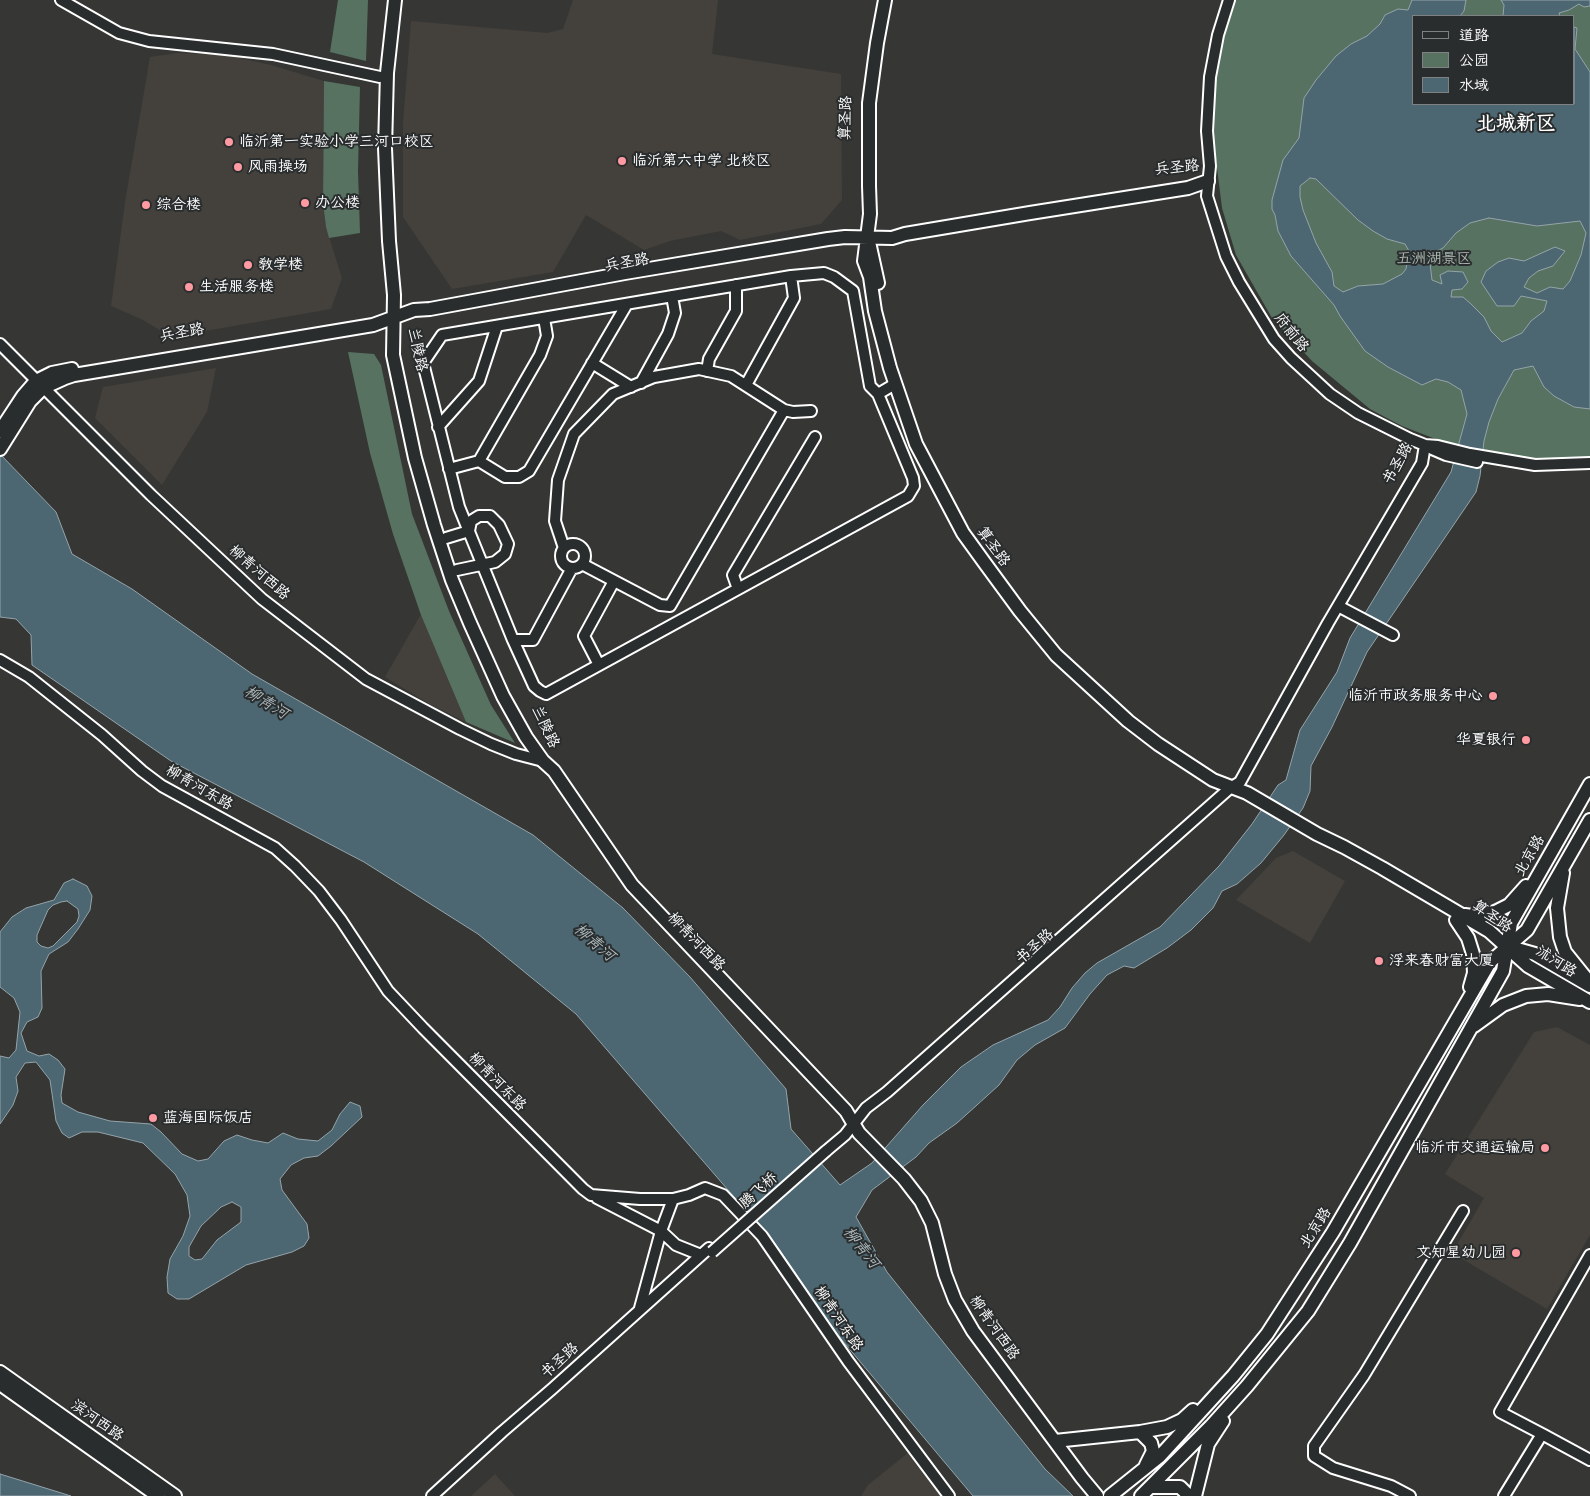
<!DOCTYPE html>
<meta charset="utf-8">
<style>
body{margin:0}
#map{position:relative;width:1590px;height:1496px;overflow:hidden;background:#363634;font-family:"Balsamiq Sans","LXGW WenKai TC",sans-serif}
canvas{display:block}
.legend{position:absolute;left:1412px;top:15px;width:162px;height:90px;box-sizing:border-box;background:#2a2d2e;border:1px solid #7f8182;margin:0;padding:6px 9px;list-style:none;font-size:15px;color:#fff}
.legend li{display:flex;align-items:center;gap:10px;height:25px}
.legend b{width:25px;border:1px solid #7f8182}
</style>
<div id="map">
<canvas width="1590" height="1496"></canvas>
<ul class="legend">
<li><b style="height:6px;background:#2a2d2e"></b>道路</li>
<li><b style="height:14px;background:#577261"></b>公园</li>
<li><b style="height:14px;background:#4c6771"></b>水域</li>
</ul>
</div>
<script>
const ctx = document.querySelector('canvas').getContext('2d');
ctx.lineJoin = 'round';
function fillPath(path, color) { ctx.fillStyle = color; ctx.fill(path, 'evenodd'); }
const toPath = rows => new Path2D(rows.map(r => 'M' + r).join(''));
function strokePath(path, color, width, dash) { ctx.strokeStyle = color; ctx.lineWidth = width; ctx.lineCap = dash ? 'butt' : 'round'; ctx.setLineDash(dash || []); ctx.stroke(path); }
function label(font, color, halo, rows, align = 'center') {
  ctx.font = font + ' "Balsamiq Sans","LXGW WenKai TC",sans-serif'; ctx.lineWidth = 4; ctx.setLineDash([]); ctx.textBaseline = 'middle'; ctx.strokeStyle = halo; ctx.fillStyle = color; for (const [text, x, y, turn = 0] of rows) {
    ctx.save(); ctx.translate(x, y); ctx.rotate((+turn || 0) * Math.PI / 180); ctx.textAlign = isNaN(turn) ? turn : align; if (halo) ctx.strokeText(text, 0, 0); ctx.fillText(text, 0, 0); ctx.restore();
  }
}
fillPath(toPath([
 [573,0,718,0,712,54,841,74,842,200,821,224,740,240,721,231,670,241,644,250,586,215,553,272,452,289,403,217,403,123,411,21,547,33,563,29],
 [177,53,226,55,271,65,324,81,323,203,326,227,342,278,331,309,171,337,143,320,111,306,125,202,150,57],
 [216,368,207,412,162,485,95,418,103,387],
 [421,614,466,722,431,705,385,677],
 [1293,851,1345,881,1310,943,1236,900,1276,858],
 [1557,1027,1590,1045,1590,1235,1547,1309,1452,1253,1484,1198,1445,1174,1534,1032],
 [909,1452,943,1496,861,1496,868,1485],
 [495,1474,515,1496,471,1496]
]), '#44413c');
fillPath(toPath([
 [338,0,368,0,366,61,330,52],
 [1234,0,1590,0,1590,458,1565,460,1545,459,1535,461,1517,457,1498,455,1451,445,1402,426,1370,409,1312,361,1272,318,1236,255,1222,208,1214,144,1214,87,1226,20],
 [1414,16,1574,16,1574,104,1414,104],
 [324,81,360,87,358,171,360,233,329,238,326,227,323,203],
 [348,352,374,354,381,365,412,514,449,611,491,705,515,743,466,722,421,615,393,534,370,453]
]), '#577261');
const water = toPath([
 [1412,0,1466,0,1464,11,1460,16,1414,16,1414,104,1574,104,1574,27,1577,28,1575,49,1590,72,1590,409,1574,407,1554,396,1544,387,1533,366,1514,370,1498,399,1489,422,1484,441,1480,476,1476,492,1367,652,1332,727,1311,766,1310,791,1303,808,1284,835,1261,863,1237,884,1222,891,1213,908,1191,930,1167,948,1134,968,1124,966,1107,975,1090,994,1065,1028,1035,1045,1017,1060,999,1085,977,1105,957,1123,929,1143,916,1157,872,1190,856,1217,887,1272,1045,1469,1073,1496,973,1496,836,1333,779,1249,576,1014,478,934,364,862,171,761,32,665,31,635,16,619,0,617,0,454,56,512,72,554,132,589,252,674,533,835,623,908,690,977,786,1089,791,1129,840,1185,872,1163,923,1105,961,1067,993,1045,1048,1020,1060,1007,1072,988,1085,973,1097,963,1160,927,1219,866,1252,824,1278,785,1286,780,1300,730,1337,672,1350,638,1451,472,1467,414,1461,390,1448,382,1436,379,1422,385,1388,367,1365,351,1340,316,1334,305,1291,256,1278,231,1275,215,1272,209,1272,200,1283,160,1299,138,1304,98,1316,80,1336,56,1351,44,1367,36,1380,24,1385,15,1398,9,1408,10,1412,0],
 [1310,178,1316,179,1358,220,1373,231,1387,239,1405,244,1409,251,1406,269,1402,274,1383,284,1358,286,1343,292,1334,286,1332,272,1316,243,1303,210,1300,197,1300,186,1310,178],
 [1489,218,1537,226,1580,221,1586,233,1581,255,1570,281,1563,289,1550,287,1537,293,1524,287,1529,278,1538,271,1553,266,1565,251,1555,247,1524,261,1509,258,1498,262,1486,271,1481,282,1497,306,1514,306,1521,296,1547,301,1544,311,1531,321,1522,333,1502,342,1491,331,1484,317,1471,304,1463,297,1451,297,1452,290,1462,289,1468,282,1463,272,1448,271,1440,275,1442,284,1432,280,1429,255,1443,248,1456,233,1470,223,1489,218],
 [1501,0,1590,0,1590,6,1584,7,1579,4,1569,10,1559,13,1560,16,1503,16,1504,5,1501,0],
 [73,879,87,886,92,896,90,910,78,929,68,942,49,954,41,971,42,1008,38,1017,27,1022,21,1033,27,1051,39,1056,49,1054,58,1060,65,1069,61,1095,62,1103,78,1112,110,1121,151,1124,161,1132,182,1154,198,1161,208,1159,224,1141,237,1135,252,1140,268,1143,283,1133,298,1139,318,1141,332,1130,340,1114,350,1102,360,1106,362,1117,331,1146,318,1156,304,1158,291,1165,280,1179,282,1190,307,1224,309,1238,304,1246,292,1252,246,1265,189,1299,177,1299,168,1293,167,1277,170,1259,183,1236,190,1216,187,1195,175,1174,143,1143,98,1132,82,1132,69,1138,62,1133,56,1121,50,1080,36,1062,25,1063,16,1077,18,1091,13,1105,0,1124,0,1056,9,1058,16,1050,20,1012,14,998,0,987,0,932,12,917,26,908,54,900,64,883,73,879],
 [67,901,78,909,79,916,77,922,53,946,48,948,41,946,37,942,37,935,48,910,53,905,61,902,67,901],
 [232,1202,241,1207,241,1222,217,1240,202,1259,195,1260,189,1256,189,1247,201,1226,221,1207,232,1202],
 [0,1474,71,1496,0,1496,0,1474]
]);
fillPath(water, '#4c6771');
strokePath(water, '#94a4aa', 1);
const minor = toPath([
 [61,0,119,33,149,41,273,54,380,77],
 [1229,0,1218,35,1210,77,1207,131,1210,166,1207,196,1226,256,1239,282,1274,339,1291,358,1330,394,1358,413,1410,439,1425,445,1438,446,1470,454,1535,465,1590,463],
 [0,344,151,495,262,599,366,679,460,729,491,744,516,754,543,761],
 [592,363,631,387],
 [707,371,709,359,736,311,736,285],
 [641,383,668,334,675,313,672,296],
 [746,385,794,298,791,276],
 [878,394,870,386,853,291,834,277,824,273,791,276,442,335,423,363,459,507,513,640,534,686,540,691,546,694,908,496,914,486,913,478,878,394,895,384],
 [438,427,479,381,497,326],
 [1432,449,1446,455,1477,462],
 [479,461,540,355,547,336,544,318],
 [449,469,479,461,505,477,519,477,529,471,627,304],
 [446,538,469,531,471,521,479,516,490,516,499,525,508,544,505,554,495,562,457,570],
 '561 556a12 12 0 1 1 24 0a12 12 0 1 1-24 0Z',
 [564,548,555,521,558,480,574,434,613,394,654,377,699,369,731,376,784,410,793,412,811,411],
 [582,564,660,605,670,606,784,410],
 [738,589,733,575,815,437],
 [1338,606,1393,635],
 [513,640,533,640,572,568],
 [0,660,29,677,102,735,142,771,162,786,275,848,295,866,319,891,341,920,388,991,423,1028,583,1189,591,1195,640,1199,673,1199,689,1195,705,1188,723,1195,762,1236,848,1361,949,1496],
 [599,665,584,636,614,581],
 [826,1151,845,1135,866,1108,887,1092,1230,788,1240,782,1328,623,1422,463,1425,445],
 [597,1198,661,1231,676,1245,701,1255],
 [640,1308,661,1231,673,1199],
 [1542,1434,1590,1460],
 [432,1496,502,1432,552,1389,709,1248],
 [1410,1496,1391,1486,1333,1468,1314,1456,1314,1446,1364,1375,1463,1211],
 [1504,1496,1542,1434,1500,1412,1590,1255]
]);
const major = toPath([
 [395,0,387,73,385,148,389,241,394,295,393,355,415,458,434,525,452,580,470,623,503,696,526,737,543,761,554,771,632,885,846,1111,859,1133,904,1179,921,1201,932,1223,945,1274,955,1300,973,1331,1082,1478,1097,1496],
 [885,0,877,43,869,103,869,186,870,214,864,261,870,277,875,311,890,368,916,444,963,533,984,562,1020,611,1056,655,1128,721,1158,744,1213,780,1247,793,1317,834,1344,847,1382,868,1489,931,1528,966,1590,1002],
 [869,242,878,283],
 [0,431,23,396,36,381,52,373,72,369],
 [0,449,30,401,43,388,65,378,74,375,373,325,414,310,430,309,625,273,828,239,845,237,892,238,905,234,1030,213,1188,188,1208,181],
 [1563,873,1557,908,1560,937,1565,952,1590,983],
 [1465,915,1479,917,1495,912,1509,905,1526,886],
 [1456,920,1468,938,1473,954,1474,973,1470,987],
 [1510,947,1535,954,1590,986],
 [1474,1026,1503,1005,1526,996,1548,994,1580,999],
 [0,1372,175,1496],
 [0,1384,158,1496],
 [1140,1432,1151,1443,1153,1451,1146,1465],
 [1055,1441,1140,1432,1167,1427,1182,1420,1193,1410],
 [1151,1487,1180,1487,1189,1496],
 [1110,1496,1160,1456,1233,1376,1267,1334,1333,1232,1490,962,1527,930,1590,820],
 [1141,1496,1211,1426,1247,1386,1308,1311,1350,1243,1503,971,1511,923,1590,784],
 [1195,1496,1208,1444,1223,1421]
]);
strokePath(minor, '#fff', 14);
strokePath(major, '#fff', 16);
strokePath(minor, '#2a2d2e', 10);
strokePath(major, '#2a2d2e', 12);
const minorBridge = toPath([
 [712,1252,826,1151]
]);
strokePath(minorBridge, '#fff', 14, []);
strokePath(minorBridge, '#2a2d2e', 10);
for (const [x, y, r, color] of [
 [229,142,5,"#ff9aa2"],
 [622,161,5,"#ff9aa2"],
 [238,167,5,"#ff9aa2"],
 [305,203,5,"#ff9aa2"],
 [146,205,5,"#ff9aa2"],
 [248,265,5,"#ff9aa2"],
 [189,287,5,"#ff9aa2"],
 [1493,696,5,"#ff9aa2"],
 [1526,740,5,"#ff9aa2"],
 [1379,961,5,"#ff9aa2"],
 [153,1118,5,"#ff9aa2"],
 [1545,1148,5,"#ff9aa2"],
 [1516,1253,5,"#ff9aa2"]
]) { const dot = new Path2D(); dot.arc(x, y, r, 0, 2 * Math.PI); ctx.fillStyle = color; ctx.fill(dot); strokePath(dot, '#2a2d2e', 2); }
label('15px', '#fff', '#2a2d2e', [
 ["算圣路",846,118,-88],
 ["兵圣路",1177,168,-5],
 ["兵圣路",627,263,-10],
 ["兵圣路",182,333,-10],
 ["府前路",1291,333,51],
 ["兰陵路",417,350,78],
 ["书圣路",1398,464,-61],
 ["算圣路",993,547,54],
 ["柳青河西路",259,573,41],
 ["兰陵路",545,727,65],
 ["柳青河东路",199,788,30],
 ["北京路",1530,856,-60],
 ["算圣路",1492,917,34],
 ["柳青河西路",696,942,46],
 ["书圣路",1035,947,-41],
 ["沭河路",1556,962,32],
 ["柳青河东路",497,1082,46],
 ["腾飞桥",759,1191,-42],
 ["北京路",1316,1228,-58],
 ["柳青河东路",838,1319,56],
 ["柳青河西路",994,1328,55],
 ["书圣路",560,1361,-42],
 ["滨河西路",97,1421,35]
]);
label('15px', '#fff', '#2a2d2e', [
 ["临沂第一实验小学三河口校区",239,142],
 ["临沂第六中学 北校区",632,161],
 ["风雨操场",248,167],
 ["办公楼",315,203],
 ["综合楼",156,205],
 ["教学楼",258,265],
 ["生活服务楼",199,287],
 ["临沂市政务服务中心",1483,696,"right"],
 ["华夏银行",1516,740,"right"],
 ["浮来春财富大厦",1389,961],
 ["蓝海国际饭店",163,1118],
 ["临沂市交通运输局",1535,1148,"right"],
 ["文知星幼儿园",1506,1253,"right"]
], 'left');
label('15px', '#abb8b0', '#2a2d2e', [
 ["五洲湖景区",1434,259]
]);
label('italic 16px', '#aebbbf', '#2a2d2e', [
 ["柳青河",266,703,32],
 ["柳青河",594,943,41],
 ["柳青河",861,1248,52]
]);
label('bold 20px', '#fff', '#2a2d2e', [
 ["北城新区",1516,124]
]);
</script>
